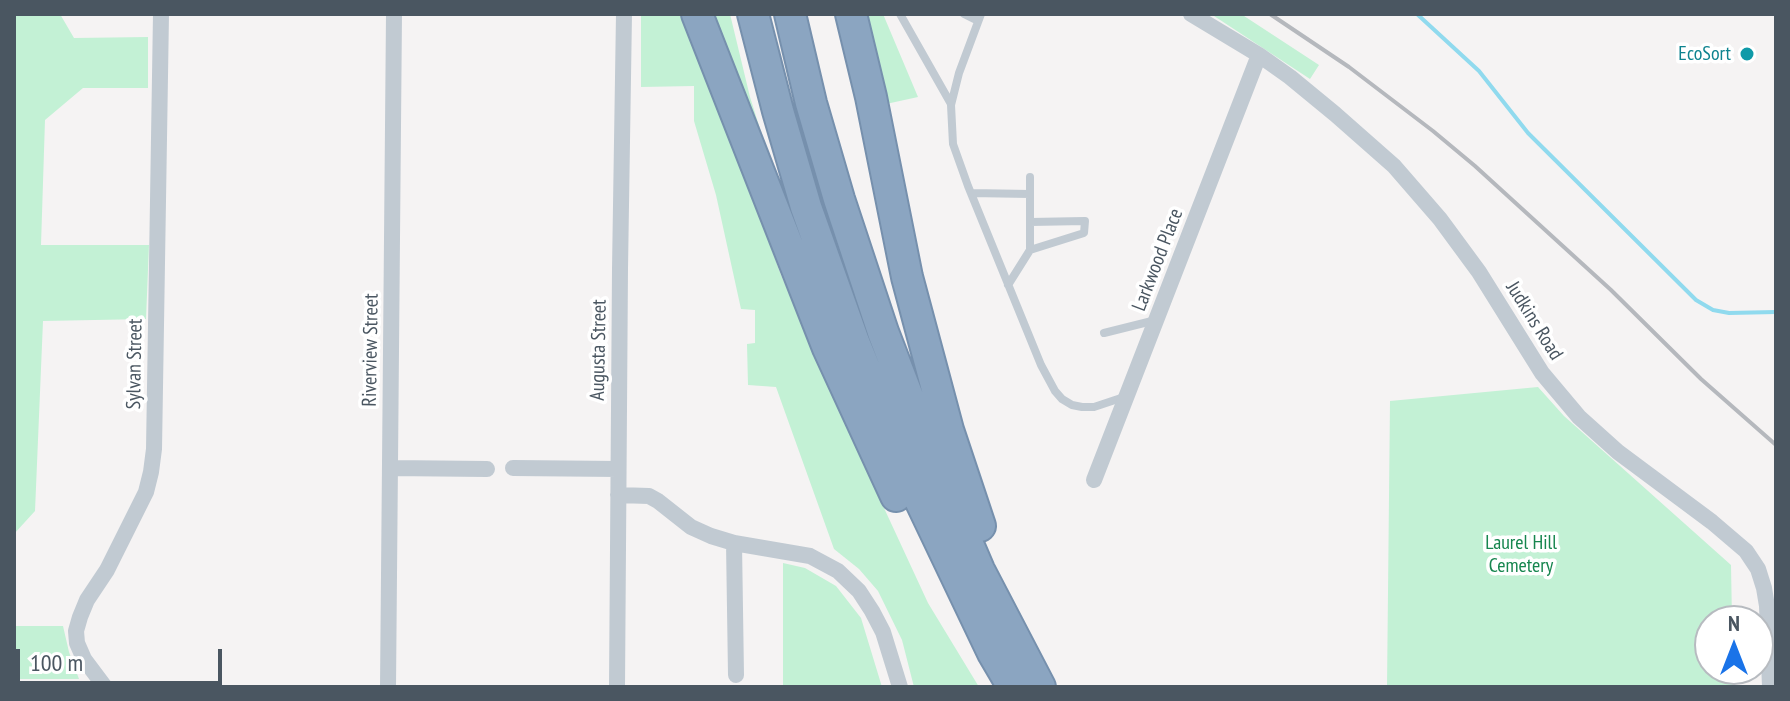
<!DOCTYPE html>
<style>
body{margin:0}
#map{position:relative;width:1790px;height:701px;overflow:hidden;background:#f5f3f3;font-family:"PT Sans Narrow",sans-serif}
canvas{display:block}
.frame{position:absolute;inset:0;border:16px solid #4a5661;pointer-events:none}
.north{position:absolute;left:1694px;top:605px;width:80px;height:80px;box-sizing:border-box;background:#fff;border:2px solid #b7bbc0;border-radius:50%;rotate:0deg;font-size:22px;font-weight:700;line-height:32px;text-align:center;color:#4a5661}
.north::after{content:'';display:block;margin:auto;width:28px;height:36px;background:#1a73e8;clip-path:polygon(50% 0,100% 100%,50% 72%,0 100%)}
.scale{position:absolute;left:16px;top:649px;width:206px;height:36px;box-sizing:border-box;border:4px solid #4a5661;border-top:0;padding-left:10px;font-size:24px;line-height:28px;white-space:nowrap;color:#4a5661;-webkit-text-stroke:6px #fff;paint-order:stroke}
</style>
<div id="map">
<canvas width="1790" height="701"></canvas>
<div class="frame"></div>
<div class="north">N</div>
<div class="scale">100 m</div>
</div>
<script>
const ctx = document.querySelector('canvas').getContext('2d');
ctx.lineJoin = 'round';
function fillPath(path, color) { ctx.fillStyle = color; ctx.fill(path, 'evenodd'); }
const toPath = rows => new Path2D(rows.map(r => 'M' + r).join(''));
function strokePath(path, color, width, dash) { ctx.strokeStyle = color; ctx.lineWidth = width; ctx.lineCap = dash ? 'butt' : 'round'; ctx.setLineDash(dash || []); ctx.stroke(path); }
function label(font, color, halo, rows, align = 'center') {
  ctx.font = font + ' "PT Sans Narrow",sans-serif'; ctx.lineWidth = 7; ctx.setLineDash([]); ctx.textBaseline = 'middle'; ctx.strokeStyle = halo; ctx.fillStyle = color; for (const [text, x, y, turn = 0] of rows) {
    ctx.save(); ctx.translate(x, y); ctx.rotate((+turn || 0) * Math.PI / 180); ctx.textAlign = isNaN(turn) ? turn : align; if (halo) ctx.strokeText(text, 0, 0); ctx.fillText(text, 0, 0); ctx.restore();
  }
}
fillPath(toPath([
 [14,14,60,14,74,38,148,37,148,88,83,88,45,120,41,245,149,245,146,319,43,321,35,511,14,534],
 [641,14,683,14,709,78,781,275,878,495,928,603,979,687,914,687,902,640,878,591,859,569,834,549,776,387,748,385,747,344,755,343,755,310,741,309,716,195,694,121,694,86,641,87],
 [709,14,730,14,750,97,796,243],
 [864,14,883,14,918,97,886,104],
 [1211,14,1241,14,1319,65,1310,79],
 [1538,387,1564,416,1731,565,1732,621,1710,621,1710,669,1732,669,1733,687,1387,687,1390,401],
 [783,563,805,568,836,586,861,618,882,687,783,687],
 [14,626,63,626,69,652,79,679,14,679]
]), '#c3f1d5');
strokePath(toPath([
 [1417,14,1479,71,1528,133,1696,300,1713,310,1729,313,1776,312]
]), '#90daee', 4);
const motorway = toPath([
 [697,14,828,348,896,496],
 [753,14,778,111,806,207,854,342,910,479,993,653,1013,687],
 [790,14,811,103,839,199,883,332,935,467,979,570,1040,687],
 [851,14,871,97,907,277,948,430,980,526]
]);
strokePath(motorway, '#7690ad', 34);
strokePath(toPath([
 [900,14,951,104],
 [964,14,978,21],
 [981,14,959,73,951,105,953,144,968,186,1041,365,1055,391,1062,399,1072,405,1082,407,1094,407,1124,397],
 [1030,177,1030,194],
 [971,193,1030,194,1030,250,1008,285],
 [1030,222,1085,221,1084,233,1030,250],
 [1104,333,1156,320]
]), '#c1cad2', 8);
strokePath(toPath([
 [1191,14,1259,55,1290,77,1335,114,1394,166,1440,219,1479,272,1542,373,1579,417,1618,452,1712,522,1746,551,1758,569,1764,588,1767,606,1770,687],
 [390,468,487,469],
 [513,468,618,469],
 [1094,480,1259,55],
 [618,495,649,496,658,501,691,527,711,536,734,543,810,556,838,571,859,591,872,611,883,632,900,687],
 [734,543,736,675],
 [105,687,84,659,77,643,76,631,80,617,87,600,107,570,146,492,151,472,154,449,161,14],
 [388,687,394,14],
 [617,687,620,269,624,14]
]), '#c1cad2', 16);
strokePath(motorway, '#8ba5c1', 30);
strokePath(toPath([
 [1270,14,1349,67,1433,131,1475,166,1611,290,1701,379,1776,445]
]), '#b5b8bd', 4);
for (const [x, y, r, color] of [
 [1747,54,8,"#0f9aa8"]
]) { const dot = new Path2D(); dot.arc(x, y, r, 0, 2 * Math.PI); ctx.fillStyle = color; ctx.fill(dot); strokePath(dot, '#fff', 3); }
label('20px', '#0d838f', '#fff', [
 ["EcoSort",1731,54]
], 'right');
label('20px', '#4a5661', '#fff', [
 ["Larkwood Place",1158,260,-69],
 ["Judkins Road",1534,321,58],
 ["Riverview Street",371,350,-89],
 ["Augusta Street",599,350,-89],
 ["Sylvan Street",135,364,-89]
]);
label('20px', '#17864f', '#fff', [
 ["Laurel Hill",1521,543],
 ["Cemetery",1521,566]
]);
</script>
